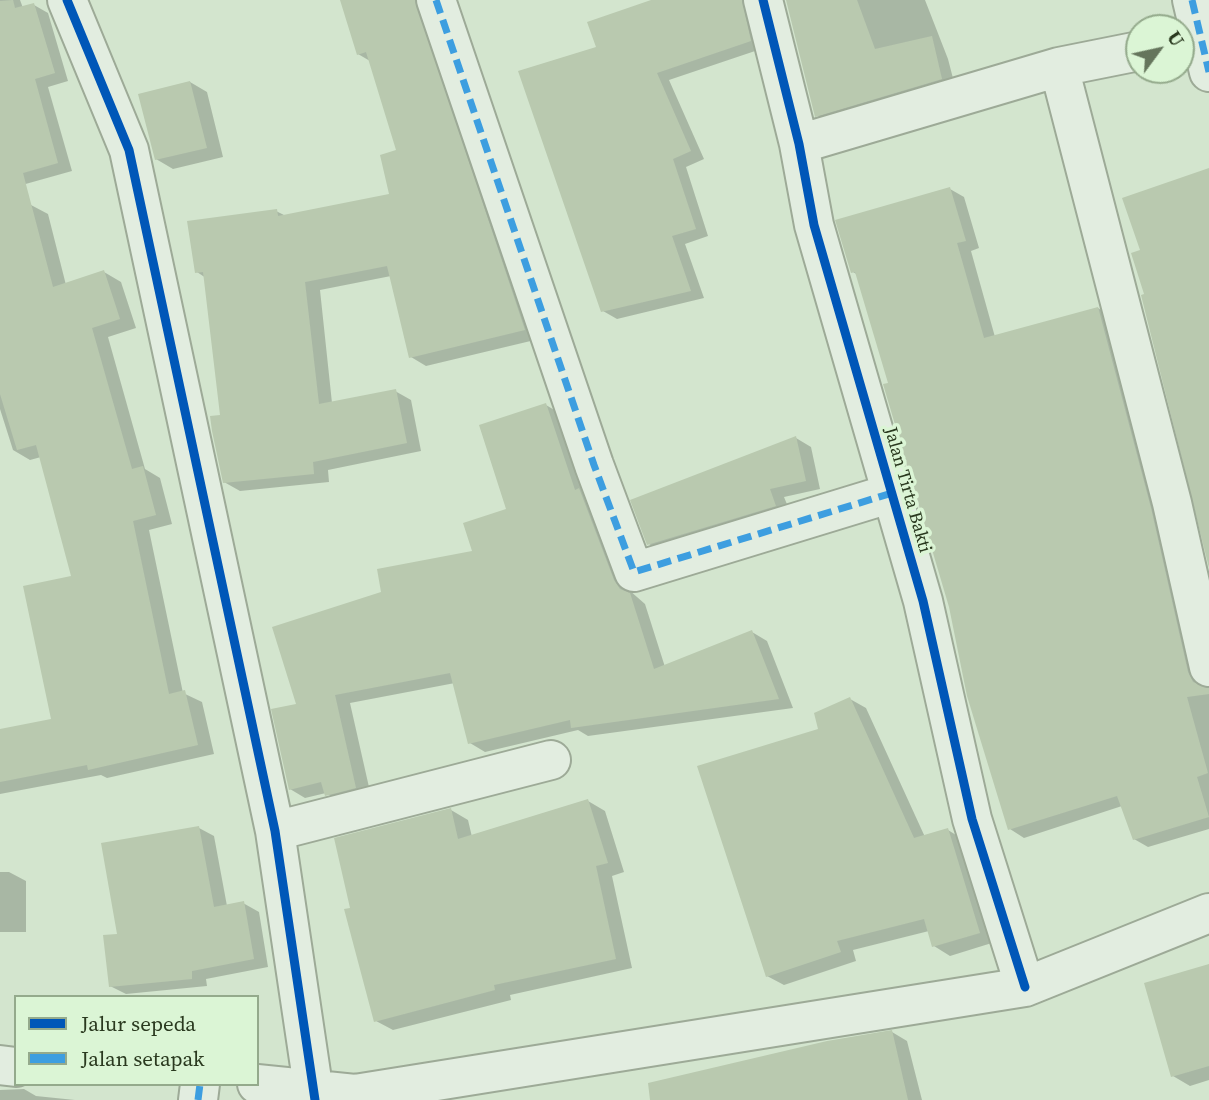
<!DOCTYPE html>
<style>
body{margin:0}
#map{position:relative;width:1209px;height:1100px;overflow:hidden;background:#d3e5ce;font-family:"Source Serif 4",serif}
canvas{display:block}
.legend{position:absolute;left:14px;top:995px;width:245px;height:91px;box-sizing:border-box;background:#dbf5d5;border:2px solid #94aa8c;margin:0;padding:9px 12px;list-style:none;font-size:21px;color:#2a391f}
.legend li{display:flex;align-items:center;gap:14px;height:35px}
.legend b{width:35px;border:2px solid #94aa8c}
.north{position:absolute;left:1125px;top:14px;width:70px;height:70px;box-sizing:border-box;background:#dbf5d5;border:2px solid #94aa8c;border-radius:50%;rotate:57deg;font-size:19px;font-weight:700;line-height:28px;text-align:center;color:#2a391f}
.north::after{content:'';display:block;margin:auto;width:24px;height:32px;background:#65755c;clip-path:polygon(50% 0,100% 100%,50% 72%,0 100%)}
</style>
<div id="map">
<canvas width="1209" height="1100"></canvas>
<ul class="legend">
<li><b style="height:9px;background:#0057b8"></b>Jalur sepeda</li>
<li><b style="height:9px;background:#3d9ee0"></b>Jalan setapak</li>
</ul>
<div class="north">U</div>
</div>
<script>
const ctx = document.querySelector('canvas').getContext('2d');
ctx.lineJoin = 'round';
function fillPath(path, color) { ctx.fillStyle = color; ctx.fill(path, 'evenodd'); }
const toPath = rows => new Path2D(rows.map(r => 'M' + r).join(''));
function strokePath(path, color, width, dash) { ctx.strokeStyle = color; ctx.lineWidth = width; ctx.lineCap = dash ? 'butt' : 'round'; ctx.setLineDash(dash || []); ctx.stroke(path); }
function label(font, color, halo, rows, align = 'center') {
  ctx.font = font + ' "Source Serif 4",serif'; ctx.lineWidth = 7; ctx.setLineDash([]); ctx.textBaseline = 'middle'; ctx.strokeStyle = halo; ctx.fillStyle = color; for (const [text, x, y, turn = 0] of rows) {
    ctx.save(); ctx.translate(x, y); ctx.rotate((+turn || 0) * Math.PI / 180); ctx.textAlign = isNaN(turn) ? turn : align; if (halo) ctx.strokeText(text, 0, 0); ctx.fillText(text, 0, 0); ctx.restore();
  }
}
fillPath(toPath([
 [0,0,20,0,23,8,34,5,48,13,68,81,48,87,72,171,22,185,0,148],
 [342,0,430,0,539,339,426,366,411,357,391,276,320,290,332,403,395,391,411,400,421,451,328,470,329,482,240,491,224,482,222,417,206,278,197,272,276,211,286,216,392,195,399,151,370,61,358,54],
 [657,0,757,0,764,48,669,80,704,159,686,167,708,236,685,244,704,298,617,319,603,311,598,48],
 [787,0,925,0,948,59,955,86,830,123,816,115],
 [190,82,207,92,223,157,173,169,156,159],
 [950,189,964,197,979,248,971,251,995,337,1098,308,1113,317,1202,681,1209,690,1209,829,1148,847,1134,839,1122,806,1024,838,1010,829,890,384,858,275,853,272],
 [31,205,48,214,66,285,104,272,121,282,136,328,108,337,145,469,160,478,172,524,149,530,183,693,202,702,214,754,107,778,101,775,0,794,0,731,53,721,74,577,41,457,30,460,13,450,0,409,0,213],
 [546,405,561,414,629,590,645,604,665,667,752,632,767,641,793,708,588,736,578,730,485,752,470,743,455,683,350,703,371,796,342,803,326,793,305,798,290,789,298,705,383,594,474,552,508,510],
 [796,438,811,447,820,489,784,497,791,514,664,553,649,544],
 [850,699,866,708,925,837,948,830,964,840,995,942,950,956,934,946,929,931,853,950,856,961,784,985,767,976,820,730],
 [588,801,605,811,624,872,612,876,632,968,510,995,511,1000,393,1030,376,1021,352,910,451,810,468,820,472,837],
 [199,828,214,836,227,906,243,903,259,912,268,967,206,979,207,986,126,994,110,986],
 [0,872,9,872,26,881,26,932,0,932],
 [1209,966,1209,1080,1190,1086,1173,1076],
 [892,1032,907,1041,922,1100,689,1100],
 [24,1089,36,1096,75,1100,0,1100,0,1090]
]), '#0003');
fillPath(toPath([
 [13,0,15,8,34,3,55,73,35,79,58,163,23,173,53,287,104,270,120,319,92,328,132,469,143,466,156,515,133,521,169,694,185,690,198,745,88,770,87,765,0,782,0,729,51,719,23,586,71,576,36,445,17,450,0,394,0,1],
 [340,0,415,0,525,330,409,358,387,266,305,282,319,404,396,389,407,443,313,462,314,474,223,483,212,431,210,416,220,415,203,272,195,273,187,221,277,209,278,216,389,194,380,155,396,150,366,52,357,55],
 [651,0,742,0,751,41,657,73,691,151,673,159,696,229,672,236,691,291,601,312,518,71,596,47,587,22],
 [786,0,857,0,875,49,932,36,942,79,815,117],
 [190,81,207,148,155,160,138,94],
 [1209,168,1209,568,1141,295,1144,294,1131,253,1140,250,1122,198],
 [950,187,966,241,957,243,984,338,1098,307,1151,508,1188,672,1193,682,1209,688,1209,694,1187,697,1208,773,1197,777,1209,817,1133,840,1117,796,1008,830,967,696,949,607,883,384,888,383,855,272,851,273,835,220],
 [546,403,575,490,579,488,614,580,620,589,630,593,654,669,752,630,779,699,571,728,570,720,468,744,450,673,335,695,356,788,325,796,321,782,289,790,271,709,296,704,272,627,381,592,377,569,472,551,463,523,506,509,479,425],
 [796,436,806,481,770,489,776,506,647,545,630,500],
 [850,697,914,838,948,828,980,933,932,947,924,919,837,941,841,952,766,977,697,766,818,729,814,713],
 [588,799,608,863,596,866,616,959,494,985,495,990,374,1022,344,909,350,908,334,838,451,808,458,839],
 [199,826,214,907,244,901,254,959,192,971,192,979,109,987,103,935,117,934,101,843],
 [1209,964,1209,1066,1171,1077,1144,983],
 [892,1030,908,1100,650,1100,648,1083,827,1041]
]), '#b9c9af');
const minor = toPath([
 [67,0,129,150,275,831,315,1100],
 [436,0,594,465,634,572,892,493],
 [763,0,799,144,814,225,923,601,972,819,1025,987],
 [1192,0,1209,72],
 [1059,67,1172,503,1209,667],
 [799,144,1059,67,1139,51],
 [275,831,551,760],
 [0,1065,16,1067],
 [257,1084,355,1094,1025,987,1209,913],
 [198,1100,200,1084]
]);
strokePath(minor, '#9daa97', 42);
strokePath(minor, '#e2ede0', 38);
strokePath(toPath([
 [436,0,594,465,634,572,892,493],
 [1192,0,1209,72],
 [198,1100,200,1084]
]), '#3d9ee0', 7, [14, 7]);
strokePath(toPath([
 [67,0,129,150,275,831,315,1100],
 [763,0,799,144,814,225,923,601,972,819,1025,987]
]), '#0057b8', 9);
label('18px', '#2a391f', '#dbf5d5', [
 ["Jalan Tirta Bakti",907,490,74]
]);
</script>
